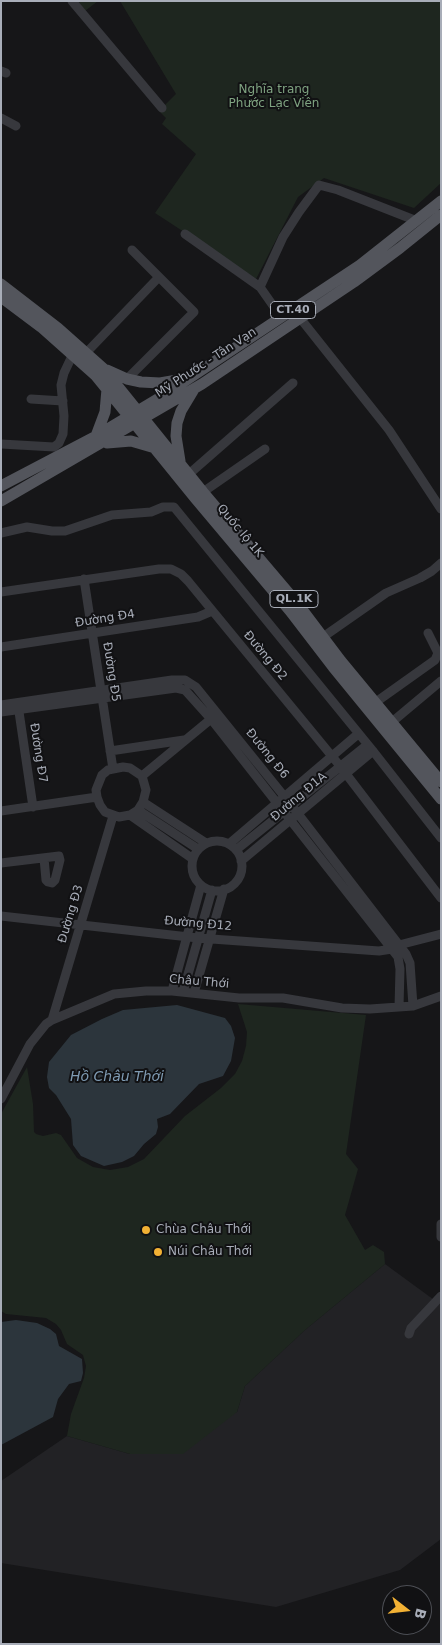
<!DOCTYPE html>
<meta charset="utf-8">
<style>
body{margin:0}
#map{position:relative;width:442px;height:1645px;overflow:hidden;background:#161618;font-family:"DejaVu Sans",sans-serif}
canvas{display:block}
.frame{position:absolute;inset:0;border:2px solid #a8adb8;pointer-events:none}
.north{position:absolute;left:382px;top:1585px;width:50px;height:50px;box-sizing:border-box;background:#111113;border:1px solid #4d4f55;border-radius:50%;rotate:106deg;font-size:14px;font-weight:700;line-height:20px;text-align:center;color:#a8adb8}
.north::after{content:'';display:block;margin:auto;width:18px;height:22px;background:#f2b134;clip-path:polygon(50% 0,100% 100%,50% 72%,0 100%)}
</style>
<div id="map">
<canvas width="442" height="1645"></canvas>
<div class="frame"></div>
<div class="north">B</div>
</div>
<script>
const ctx = document.querySelector('canvas').getContext('2d');
ctx.lineJoin = 'round';
function fillPath(path, color) { ctx.fillStyle = color; ctx.fill(path, 'evenodd'); }
const toPath = rows => new Path2D(rows.map(r => 'M' + r).join(''));
function strokePath(path, color, width, dash) { ctx.strokeStyle = color; ctx.lineWidth = width; ctx.lineCap = dash ? 'butt' : 'round'; ctx.setLineDash(dash || []); ctx.stroke(path); }
function label(font, color, halo, rows, align = 'center') {
  ctx.font = font + ' "DejaVu Sans",sans-serif'; ctx.lineWidth = 4; ctx.setLineDash([]); ctx.textBaseline = 'middle'; ctx.strokeStyle = halo; ctx.fillStyle = color; for (const [text, x, y, turn = 0] of rows) {
    ctx.save(); ctx.translate(x, y); ctx.rotate((+turn || 0) * Math.PI / 180); ctx.textAlign = isNaN(turn) ? turn : align; if (halo) ctx.strokeText(text, 0, 0); ctx.fillText(text, 0, 0); ctx.restore();
  }
}
fillPath(toPath([
 [385,1264,441,1305,441,1539,400,1570,276,1607,1,1563,1,1481,67,1436,130,1454,237,1412,245,1386,305,1330]
]), '#222225');
fillPath(toPath([
 [78,1,98,1,85,11],
 [120,1,441,1,441,183,414,208,324,178,298,197,256,279,155,213,196,154,162,124,166,118,159,111,176,94],
 [238,1004,366,1015,346,1154,358,1169,345,1215,365,1250,373,1245,384,1252,385,1264,305,1330,245,1386,237,1412,183,1454,130,1454,67,1436,71,1414,84,1378,86,1366,83,1355,67,1344,61,1330,56,1324,46,1318,6,1314,1,1311,1,1114,27,1067,33,1104,34,1132,36,1134,43,1136,56,1133,61,1135,77,1158,93,1167,110,1170,128,1167,144,1159,185,1116,221,1088,235,1074,242,1061,246,1046,247,1032]
]), '#1e261f');
fillPath(toPath([
 [177,1005,225,1018,231,1026,235,1038,231,1061,223,1076,199,1084,170,1114,157,1119,158,1127,156,1134,144,1144,134,1156,122,1162,104,1166,81,1156,73,1145,71,1119,56,1095,49,1088,47,1077,49,1062,71,1035,102,1019,123,1010],
 [16,1320,37,1323,50,1329,56,1334,59,1346,82,1359,83,1373,81,1381,69,1384,58,1399,53,1417,1,1445,1,1322]
]), '#2c353c');
strokePath(toPath([
 [72,1,162,108],
 [1,71,6,73],
 [1,118,16,126],
 [185,234,260,287],
 [281,317,260,287,283,237,299,212,319,185,338,190,417,221],
 [300,318,389,430,441,509],
 [86,353,159,277],
 [127,379,194,312,132,250],
 [31,399,63,401],
 [1,444,54,447,59,443,63,434,64,416,61,385,64,373,73,354],
 [189,474,293,383],
 [203,492,265,449],
 [1,533,27,527,52,531,65,531,112,515,151,512,163,507,174,507,373,751,441,838],
 [84,579,113,769],
 [1,592,159,569,171,569,181,574,188,581,340,766,441,898],
 [323,637,386,593,420,578,432,571,441,563],
 [1,647,198,617,212,611],
 [376,702,435,660,438,653,428,633],
 [1,705,172,680,185,680,196,687,292,806,406,954,410,963,413,1006],
 [18,705,33,807],
 [1,712,176,688,185,690,211,719,398,957,400,969,399,1007],
 [392,722,441,681],
 [110,751,184,740],
 [123,767,130,768,142,776,146,790,143,802,138,810,130,815,119,817,105,812,100,805,97,797,96,790,102,775,108,770,123,767],
 [142,776,211,719],
 [143,802,206,843],
 [138,810,198,849],
 [1,811,97,797],
 [130,815,193,859],
 '192 866a25 25 0 1 1 50 0a25 25 0 1 1-50 0Z',
 [229,844,358,734],
 [236,850,367,745],
 [241,861,373,751],
 [1,863,59,856,60,860,55,880,52,883,48,882,46,880,44,858],
 [1,916,198,938,379,951,392,949,399,945,441,934],
 [172,991,201,885],
 [183,992,212,890],
 [194,993,224,889],
 [52,1020,113,816],
 [1,1099,30,1044,46,1024,52,1020,114,994,146,991,172,991,239,998,283,998,342,1008,370,1009,413,1006,441,996],
 [441,1224,441,1237],
 [409,1334,411,1328,441,1296]
]), '#37383d', 9);
strokePath(toPath([
 [1,284,58,328,103,368,203,492,298,604,341,661,441,782],
 [1,297,41,327,96,376,195,498,290,611,333,667,441,799],
 [107,370,127,379,141,382,160,383,183,379],
 [96,436,105,412,107,389],
 [107,443,131,441,155,448],
 [180,461,176,436,177,423,181,411,193,391],
 [1,486,96,436,161,397,360,265,441,201],
 [1,501,202,384,354,282,400,248,441,215]
]), '#53555c', 11);
for (const [x, y, r, color] of [
 [146,1230,5,"#f2b134"],
 [158,1252,5,"#f2b134"]
]) { const dot = new Path2D(); dot.arc(x, y, r, 0, 2 * Math.PI); ctx.fillStyle = color; ctx.fill(dot); strokePath(dot, '#111113', 2); }
for (const [x, y, w] of [
 [293,310,45],
 [294,599,48]
]) { const box = new Path2D(); box.roundRect(x - w / 2, y - 8.5, w, 17, 4); ctx.fillStyle = '#111113'; ctx.fill(box); strokePath(box, '#a8adb8', 1); }
label('bold 11px', '#a8adb8', null, [
 ["CT.40",293,310],
 ["QL.1K",294,599]
]);
label('12px', '#7fa381', '#111113', [
 ["Nghĩa trang",274,90],
 ["Phước Lạc Viên",274,104]
]);
label('12px', '#a8adb8', '#111113', [
 ["Mỹ Phước - Tân Vạn",206,363,-33],
 ["Quốc lộ 1K",240,531,50],
 ["Đường Đ4",105,619,-9],
 ["Đường Đ2",265,656,50],
 ["Đường Đ5",111,672,81],
 ["Đường Đ7",38,753,81],
 ["Đường Đ6",267,754,51],
 ["Đường Đ1A",299,797,-40],
 ["Đường Đ3",71,914,-73],
 ["Đường Đ12",198,924,5],
 ["Châu Thới",199,982,5]
]);
label('12px', '#a8adb8', '#111113', [
 ["Chùa Châu Thới",156,1230],
 ["Núi Châu Thới",168,1252]
], 'left');
label('italic 14px', '#7f9bb3', '#111113', [
 ["Hồ Châu Thới",117,1077]
]);
</script>
